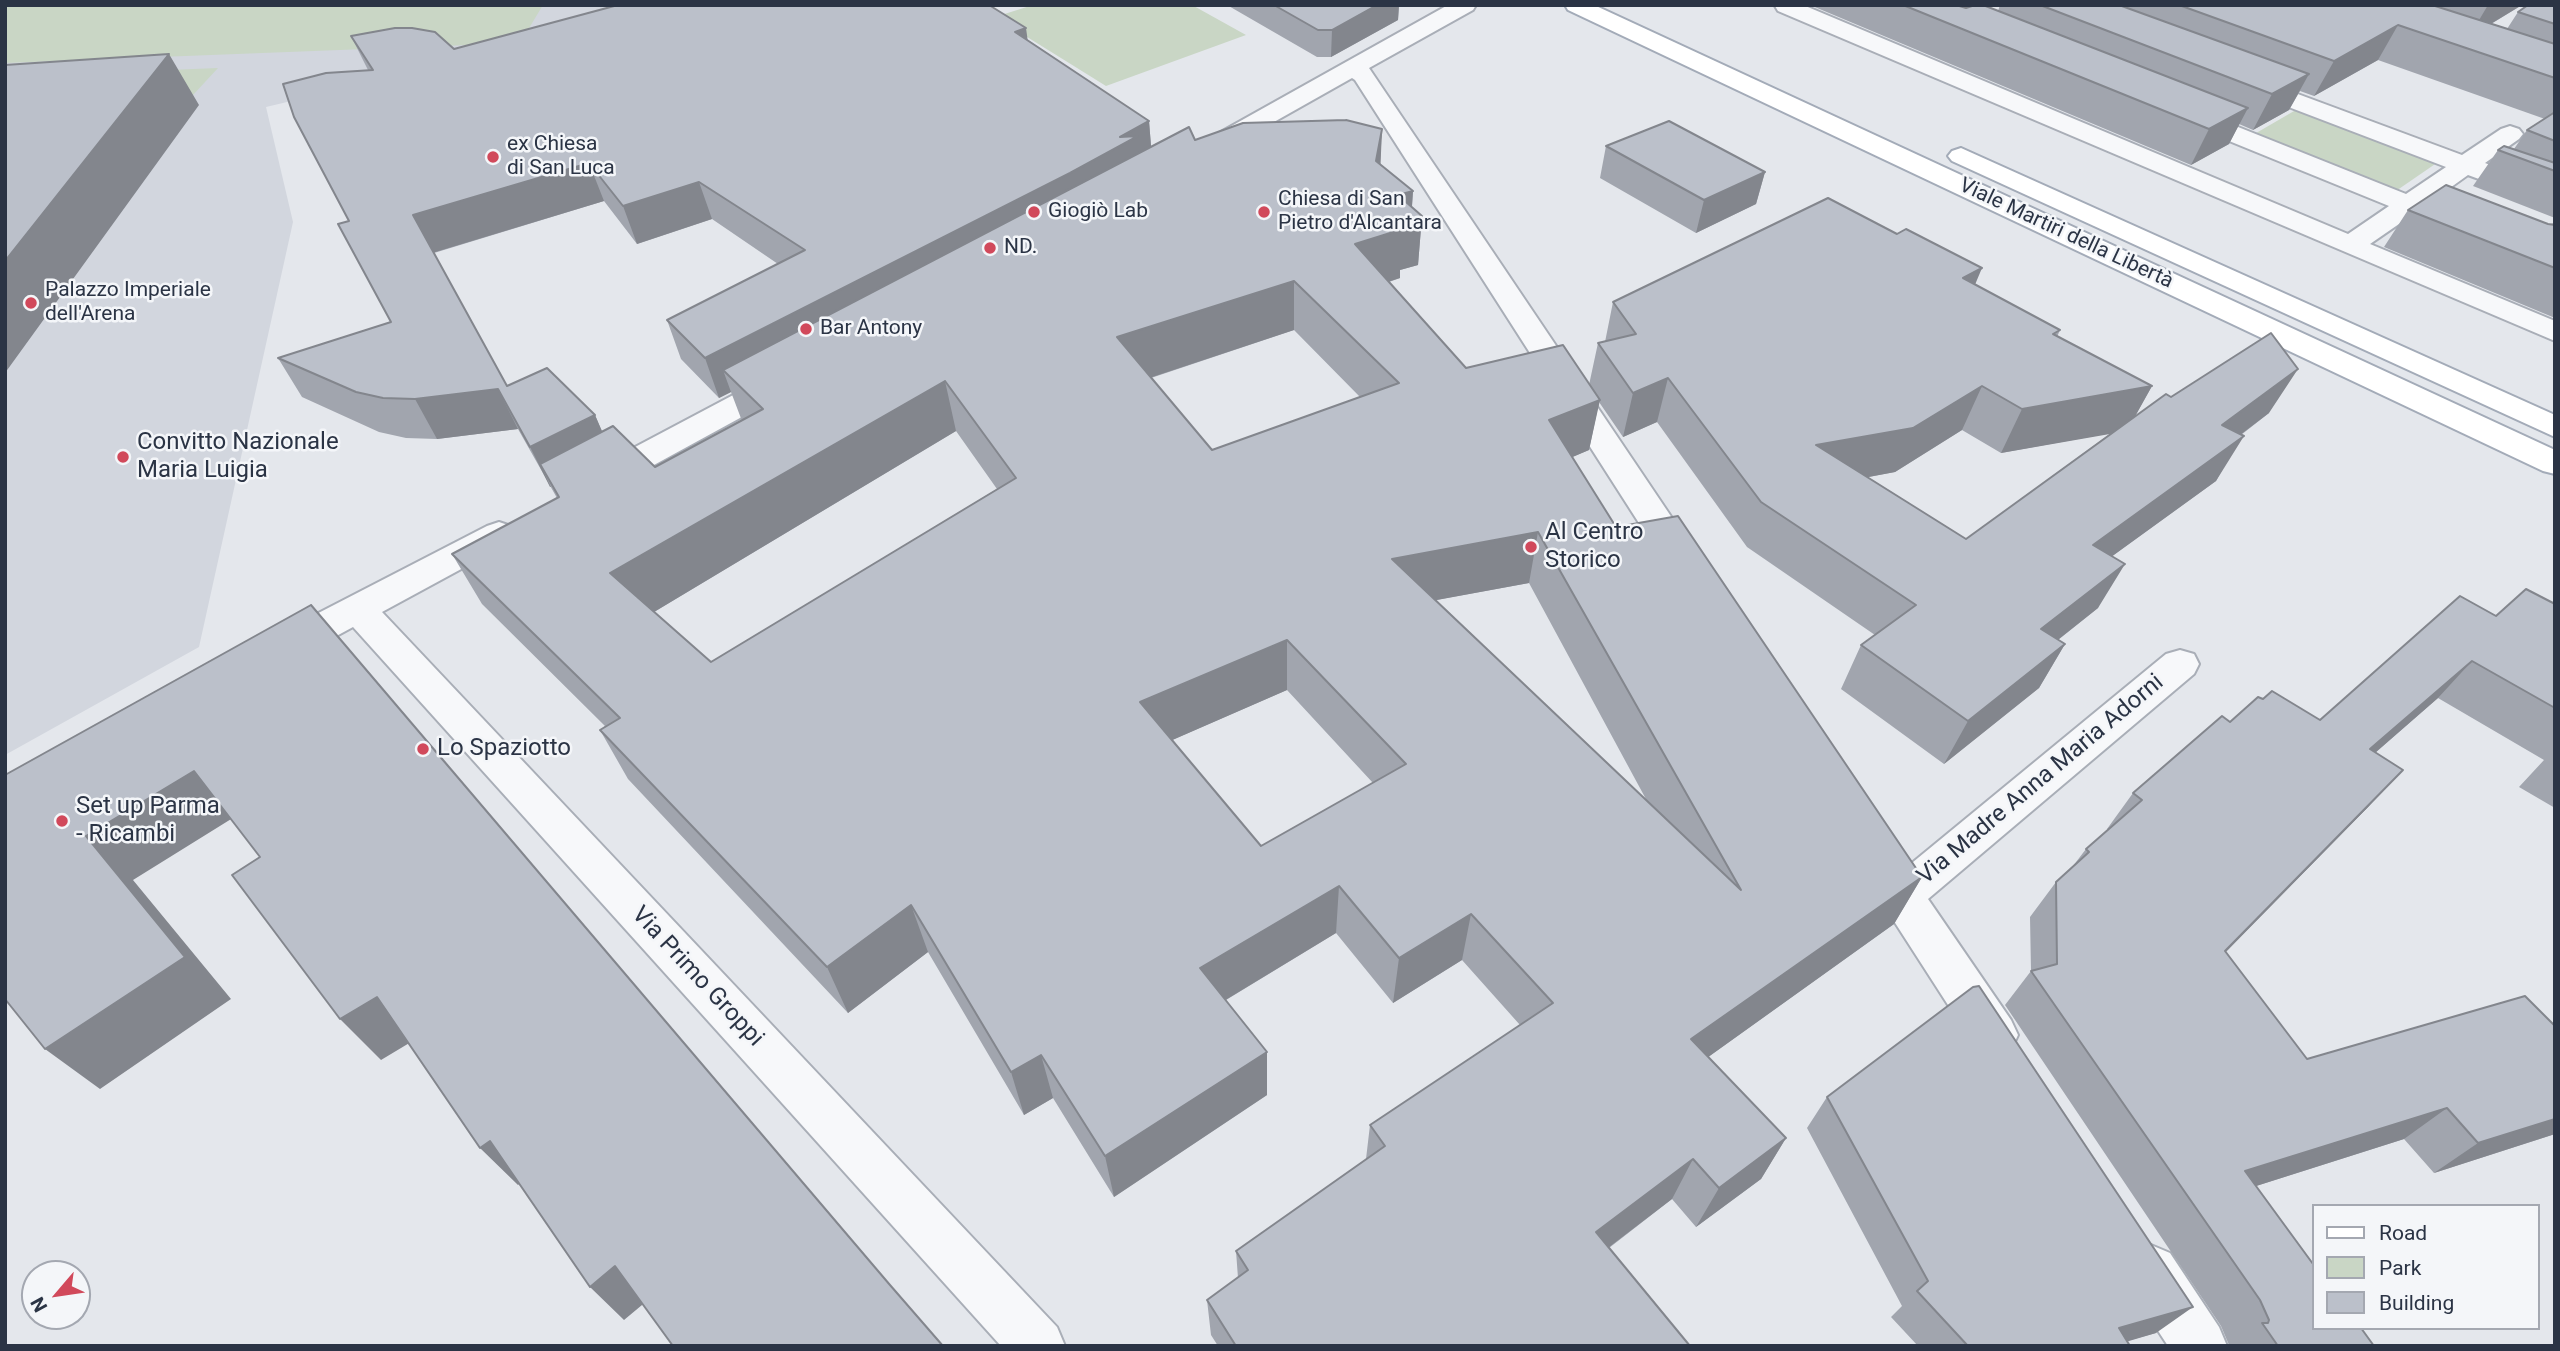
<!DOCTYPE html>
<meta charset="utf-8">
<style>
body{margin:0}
#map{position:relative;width:2560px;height:1351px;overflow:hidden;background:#e4e7ec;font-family:Roboto,sans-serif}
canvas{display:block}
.frame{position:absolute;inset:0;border:7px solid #2b3445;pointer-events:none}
.legend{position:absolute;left:2312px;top:1204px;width:228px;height:126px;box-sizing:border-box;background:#f4f6f9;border:2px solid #a4a8b1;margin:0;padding:9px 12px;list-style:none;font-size:21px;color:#2b3445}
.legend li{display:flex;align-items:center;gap:14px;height:35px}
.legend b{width:35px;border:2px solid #a4a8b1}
.north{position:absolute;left:21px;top:1260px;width:70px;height:70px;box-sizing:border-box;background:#f4f6f9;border:2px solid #a4a8b1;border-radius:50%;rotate:241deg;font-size:19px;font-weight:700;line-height:28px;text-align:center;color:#2b3445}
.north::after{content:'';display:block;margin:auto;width:24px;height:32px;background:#d1495b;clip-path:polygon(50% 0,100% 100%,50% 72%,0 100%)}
</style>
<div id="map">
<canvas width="2560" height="1351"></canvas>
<div class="frame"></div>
<ul class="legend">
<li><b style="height:9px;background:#fff"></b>Road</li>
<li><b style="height:19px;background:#c9d6c5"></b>Park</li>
<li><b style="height:19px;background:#bbc0ca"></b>Building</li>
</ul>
<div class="north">N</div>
</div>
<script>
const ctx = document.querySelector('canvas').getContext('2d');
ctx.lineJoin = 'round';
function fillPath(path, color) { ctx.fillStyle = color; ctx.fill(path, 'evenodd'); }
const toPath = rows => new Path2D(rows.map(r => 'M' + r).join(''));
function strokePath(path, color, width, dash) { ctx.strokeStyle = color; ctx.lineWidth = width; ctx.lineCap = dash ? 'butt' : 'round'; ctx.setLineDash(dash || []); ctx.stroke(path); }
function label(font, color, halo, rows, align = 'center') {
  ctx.font = font + ' Roboto,sans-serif'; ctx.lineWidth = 5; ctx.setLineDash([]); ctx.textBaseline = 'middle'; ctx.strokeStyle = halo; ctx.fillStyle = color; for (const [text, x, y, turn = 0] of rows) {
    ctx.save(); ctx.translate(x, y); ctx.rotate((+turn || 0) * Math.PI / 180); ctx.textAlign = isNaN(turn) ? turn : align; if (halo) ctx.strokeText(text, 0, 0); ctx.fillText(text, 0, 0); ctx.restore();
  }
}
fillPath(toPath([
 [5,5,755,5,367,83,266,107,293,222,199,647,5,755]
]), '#d2d6de');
fillPath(toPath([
 [5,5,543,5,520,43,5,63],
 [1033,5,1192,5,1246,35,1106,86,995,17],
 [218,68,193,95,94,73],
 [2301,107,2441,160,2393,193,2251,136]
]), '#c9d6c5');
const minor = toPath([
 [1448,5,1476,5,1473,10,1369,68,1697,555,1702,564,1697,573,1684,576,1671,573,1355,80,1352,78,1219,153,1210,156,1201,153,1197,148,1201,143,1448,5],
 [1803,5,2348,234,2389,206,2175,119,2172,114,2175,109,2184,107,2193,109,2406,194,2446,167,2236,87,2232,82,2236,77,2244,75,2252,77,2462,155,2501,129,2510,126,2519,129,2523,134,2519,139,2485,163,2555,190,2555,207,2468,175,2429,203,2528,242,2545,227,2555,225,2555,247,2541,259,2531,261,2521,259,2412,215,2370,244,2555,321,2555,341,1778,11,1775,6,1803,5],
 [782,373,793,375,798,382,793,389,610,489,598,492,586,489,581,481,586,473,771,375,782,373],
 [499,522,511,526,517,534,511,542,382,612,1057,1327,1065,1346,1001,1346,353,627,296,658,283,662,270,658,264,648,270,638,487,526,499,522],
 [2180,650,2194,654,2199,664,2194,674,1928,899,2011,1020,2018,1035,2011,1050,1994,1057,1977,1050,1863,873,1856,860,1863,847,1878,842,1893,847,1907,867,2166,654,2180,650],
 [2151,1245,2170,1253,2219,1327,2227,1346,2168,1346,2132,1291,2124,1272,2132,1253,2151,1245]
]);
const major = toPath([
 [1565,5,1594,5,2555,450,2555,474,2543,471,1568,10,1565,5],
 [1961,148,2555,415,2555,437,1952,161,1948,156,1952,151,1961,148]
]);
strokePath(minor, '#a9aeb7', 4);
strokePath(major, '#a3abb8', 4);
fillPath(minor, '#f7f8fa');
fillPath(major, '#fff');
fillPath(toPath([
 [1227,5,1399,5,1398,20,1331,57,1317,57],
 [1810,5,1988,5,1986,6,1998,11,2000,5,2522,5,2491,24,2507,29,2518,12,2555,5,2555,218,2473,186,2498,150,2514,149,2527,130,2545,119,2378,60,2314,96,2300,91,2289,110,2253,130,2239,124,2229,144,2191,165],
 [351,36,454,49,1028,40,1149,121,1151,146,1195,140,1382,129,1380,164,1413,191,1412,207,1422,216,1418,265,1400,270,1400,278,1389,282,1466,368,1589,385,1598,343,1605,342,1613,302,1975,285,2060,330,2057,337,2152,386,2135,416,2171,397,2269,413,2241,435,2216,481,2112,556,2098,608,2058,640,2065,644,2039,688,1944,764,1841,689,1861,645,1875,635,1747,547,1657,422,1623,437,1599,402,1589,450,1572,457,1616,527,1922,877,1894,924,1708,1057,1786,1138,1761,1179,1696,1227,1672,1199,1609,1248,1690,1346,1218,1346,1211,1335,1207,1300,1238,1278,1236,1251,1366,1159,1370,1125,1520,1025,1462,960,1393,1003,1336,933,1226,1000,1267,1052,1267,1095,1114,1197,1053,1098,1024,1115,928,952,848,1013,628,779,600,730,605,726,482,604,452,554,557,498,518,429,437,439,406,438,379,432,302,397,278,358,391,322,349,221,368,70],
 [604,201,637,244,712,219,778,264,667,320,681,359,719,398,731,392,742,421,655,467,602,432,595,415,507,386,434,253],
 [1294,330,1360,397,1212,450,1151,378],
 [1962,430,2001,453,2111,433,1966,539,1868,477,1895,472],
 [956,431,997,489,711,662,654,612],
 [1529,583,1647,801,1436,600],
 [1287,690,1373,783,1261,846,1172,740],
 [1606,146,1765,172,1756,204,1696,233,1600,178],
 [2408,210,2555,225,2555,318,2384,247],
 [2555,604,2555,808,2519,787,2544,760,2438,698,2375,753,2369,806,2226,952,2307,1059,2555,1026,2555,1134,2434,1173,2404,1139,2256,1186,2374,1346,2227,1346,2229,1345,2221,1326,2005,1005,2031,971,2030,917,2056,882,2073,866,2086,849,2108,830,2107,829,2133,793,2263,699,2320,720,2496,616],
 [1827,1097,2156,1333,2127,1341,2130,1346,1918,1346,1891,1317,1902,1306,1807,1128]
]), '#a1a5ae');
fillPath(toPath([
 [1377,5,1399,5,1398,20,1331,57,1332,30],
 [2488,5,2522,5,2469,37],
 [2398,25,2378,60,2314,96,2334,61],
 [1026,28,1031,64,1015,32],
 [169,54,199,105,5,373,5,261],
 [2309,74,2289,110,2253,130,2272,94],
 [2248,108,2229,144,2191,165,2209,129],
 [1149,121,1152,158,723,370,731,392,719,398,705,358],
 [1382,129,1380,177,1376,161],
 [589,163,604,201,432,253,413,215],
 [1765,172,1756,204,1696,233,1704,200],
 [699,182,712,219,637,244,623,206],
 [1413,191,1411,219,1422,216,1418,265,1400,270,1400,278,1353,293,1355,244,1398,195],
 [1982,268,1964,311,1963,278],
 [1294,281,1294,330,1122,387,1117,337],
 [2298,369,2269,413,2195,469,2222,425],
 [1668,378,1657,422,1623,437,1633,393],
 [945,381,956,431,634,624,610,573],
 [1982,386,1962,430,1895,472,1800,490,1816,445],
 [2152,386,2127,431,2001,453,2022,409],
 [498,389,518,429,437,439,415,399],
 [1600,400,1589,450,1540,471,1549,420],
 [595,415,612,454,540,464,551,487,550,487,530,447],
 [2244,436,2216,481,2067,589,2093,545],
 [1538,532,1529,583,1388,609,1392,559],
 [2125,564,2098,608,2016,673,2041,629],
 [1287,640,1287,690,1145,752,1140,702],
 [2065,644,2039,688,1944,764,1968,721],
 [2472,661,2438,698,2337,786,2370,749],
 [2403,770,2369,806,2193,985,2225,951],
 [194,771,236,816,133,880,231,999,100,1089,45,1049,86,836],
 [1922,877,1894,924,1672,1083,1691,1039],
 [1339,886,1336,933,1204,1013,1200,968],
 [911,905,928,952,848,1013,827,967],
 [1471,914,1462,960,1393,1003,1399,958],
 [377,997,416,1039,381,1060,340,1019],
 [1267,1052,1267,1095,1114,1197,1105,1156],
 [1041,1055,1053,1098,1024,1115,1011,1072],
 [2447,1108,2404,1139,2209,1201,2245,1171],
 [2555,1119,2555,1134,2434,1173,2478,1143],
 [1786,1138,1761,1179,1696,1227,1719,1188],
 [490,1141,526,1178,518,1185,480,1148],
 [1693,1159,1672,1199,1579,1270,1596,1232],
 [615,1266,648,1300,624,1320,590,1287],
 [2193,1307,2156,1333,2112,1346,2119,1328]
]), '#83868d');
const building = toPath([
 [618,5,989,5,1026,28,1015,32,1149,121,1120,137,1138,136,1070,173,705,358,667,320,805,250,699,182,623,206,589,163,413,215,507,386,547,368,595,415,530,447,498,389,415,399,383,398,356,392,278,358,391,322,338,224,349,221,294,117,283,84,326,73,373,70,351,36,395,28,412,28,435,32,454,49,618,5],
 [1274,5,1377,5,1332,30,1318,30,1274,5],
 [1903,5,1956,5,1966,8,1975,5,1983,5,2248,108,2209,129,1903,5],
 [2040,5,2119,5,2309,74,2272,94,2040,5],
 [2179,5,2432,5,2555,44,2555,78,2398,25,2334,61,2179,5],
 [2528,5,2555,5,2555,24,2518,12,2528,5],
 [169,54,5,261,5,65,169,54],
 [2555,112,2555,141,2527,130,2555,112],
 [1346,120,1382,129,1376,161,1413,191,1398,195,1422,216,1396,223,1403,229,1355,244,1466,368,1563,345,1600,400,1549,420,1616,527,1678,516,1922,877,1691,1039,1786,1138,1719,1188,1693,1159,1596,1232,1690,1346,1236,1346,1207,1300,1248,1270,1236,1251,1385,1146,1370,1125,1553,1003,1471,914,1399,958,1339,886,1200,968,1267,1052,1105,1156,1041,1055,1011,1072,911,905,827,967,600,730,620,718,452,554,559,497,540,464,613,426,655,467,763,409,723,370,1189,127,1195,140,1243,123,1346,120],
 [1294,281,1399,383,1212,450,1117,337,1294,281],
 [945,381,1016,478,711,662,610,573,945,381],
 [1538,532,1741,890,1392,559,1538,532],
 [1287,640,1406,764,1261,846,1140,702,1287,640],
 [1669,121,1765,172,1704,200,1606,146,1669,121],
 [2504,146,2555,163,2555,171,2498,150,2504,146],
 [2446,185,2548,224,2555,225,2555,268,2408,210,2446,185],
 [1828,198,1897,234,1906,229,1982,268,1963,278,2060,330,2053,334,2152,386,2022,409,1982,386,1913,428,1816,445,1966,539,2166,394,2171,397,2271,333,2298,369,2222,425,2244,436,2093,545,2125,564,2041,629,2065,644,1968,721,1861,645,1916,605,1761,502,1668,378,1633,393,1598,343,1636,334,1613,302,1828,198],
 [2526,589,2555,604,2555,708,2472,661,2370,749,2403,770,2225,951,2307,1059,2525,996,2555,1026,2555,1119,2478,1143,2447,1108,2245,1171,2313,1264,2313,1328,2361,1328,2374,1346,2278,1346,2262,1323,2268,1323,2269,1320,2260,1300,2031,971,2057,964,2056,882,2089,852,2086,849,2142,800,2133,793,2222,716,2230,722,2258,697,2263,699,2272,691,2320,720,2460,596,2496,616,2526,589],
 [311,605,890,1285,943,1346,673,1346,615,1266,590,1287,490,1141,480,1148,377,997,340,1019,232,875,260,857,194,771,86,836,185,957,45,1049,5,999,5,775,311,605],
 [1979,986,2193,1307,2119,1328,2130,1346,1968,1346,1917,1291,1928,1281,1827,1097,1973,987,1979,986]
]);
fillPath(building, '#bbc0ca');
strokePath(building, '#83868d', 2);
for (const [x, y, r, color] of [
 [493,157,7,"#d1495b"],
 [1034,212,7,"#d1495b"],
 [1264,212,7,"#d1495b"],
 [990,248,7,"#d1495b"],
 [31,303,7,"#d1495b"],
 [806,329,7,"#d1495b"],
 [123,457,7,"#d1495b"],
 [1531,547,7,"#d1495b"],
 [423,749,7,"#d1495b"],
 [62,821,7,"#d1495b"]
]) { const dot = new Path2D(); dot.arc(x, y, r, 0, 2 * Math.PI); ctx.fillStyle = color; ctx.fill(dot); strokePath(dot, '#f4f6f9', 2.5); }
label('21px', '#2b3445', '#f4f6f9', [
 ["ex Chiesa",507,145],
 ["di San Luca",507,169],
 ["Chiesa di San",1278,200],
 ["Pietro d'Alcantara",1278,224],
 ["Giogiò Lab",1048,212],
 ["ND.",1004,248],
 ["Palazzo Imperiale",45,291],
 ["dell'Arena",45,315],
 ["Bar Antony",820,329]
], 'left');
label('21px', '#2b3445', '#f4f6f9', [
 ["Viale Martiri della Libertà",2066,234,25]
]);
label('24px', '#2b3445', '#f4f6f9', [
 ["Convitto Nazionale",137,443],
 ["Maria Luigia",137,471],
 ["Al Centro",1545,533],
 ["Storico",1545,561],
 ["Lo Spaziotto",437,749],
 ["Set up Parma",76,807],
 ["- Ricambi",76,835]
], 'left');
label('24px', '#2b3445', '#f4f6f9', [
 ["Via Madre Anna Maria Adorni",2041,780,-40],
 ["Via Primo Groppi",697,977,47]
]);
</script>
